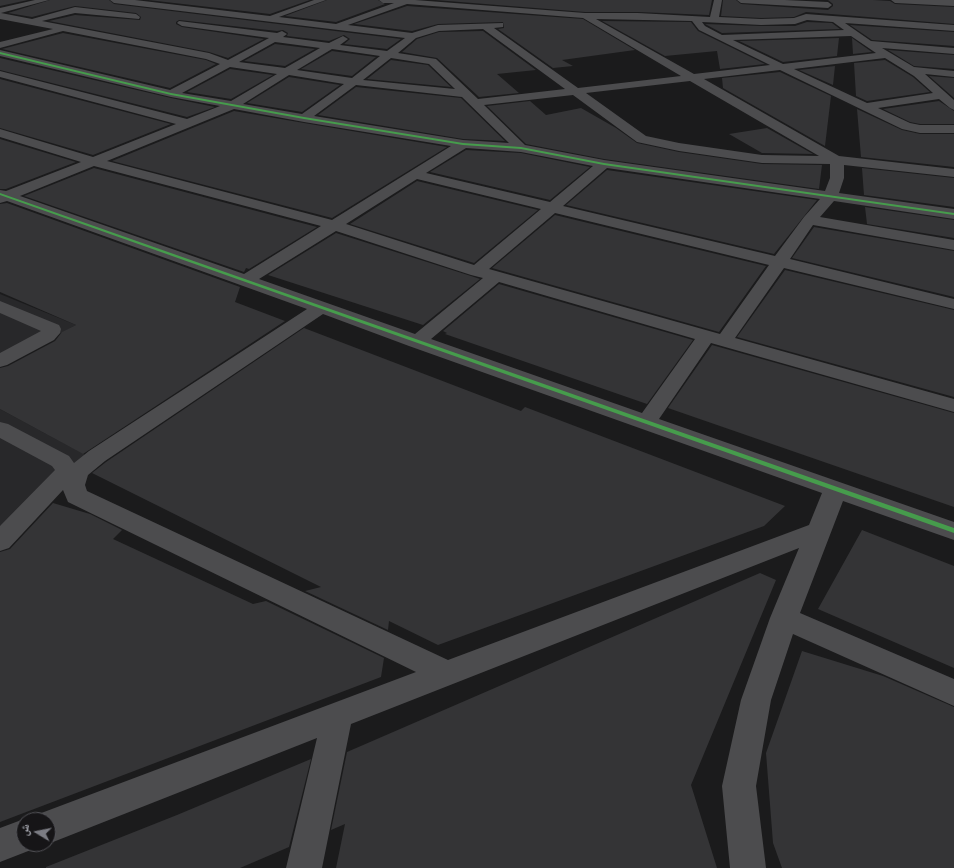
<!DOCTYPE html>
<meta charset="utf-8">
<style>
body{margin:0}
#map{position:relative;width:954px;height:868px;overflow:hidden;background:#1b1b1c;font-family:"Fira Sans","Noto Naskh Arabic",sans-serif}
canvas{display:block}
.north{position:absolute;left:16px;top:812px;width:40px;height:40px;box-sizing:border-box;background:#161517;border:1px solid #535358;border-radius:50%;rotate:280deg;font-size:11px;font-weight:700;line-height:16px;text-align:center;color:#afb1ba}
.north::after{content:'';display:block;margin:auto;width:14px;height:18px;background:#7b7c83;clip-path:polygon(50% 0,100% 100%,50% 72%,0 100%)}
</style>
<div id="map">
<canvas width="954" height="868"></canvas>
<div class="north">ش</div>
</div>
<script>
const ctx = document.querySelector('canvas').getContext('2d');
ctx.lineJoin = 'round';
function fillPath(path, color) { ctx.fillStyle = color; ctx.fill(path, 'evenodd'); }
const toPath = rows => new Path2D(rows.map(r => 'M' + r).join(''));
fillPath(toPath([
 [0,294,76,325,0,366],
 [0,409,89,457,0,536]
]), '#28282a');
fillPath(toPath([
 [0,0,28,0,0,6],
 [50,0,109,0,114,4,401,39,387,49,344,44,350,39,344,35,329,41,287,36,288,33,283,30,277,31,179,20,176,22,176,24,182,27,264,39,228,58,209,52,49,21,75,15,140,20,141,17,136,13,75,6,32,17,8,13],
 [148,0,310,0,270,14],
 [327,0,378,0,385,4,336,22,285,16],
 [435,0,712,0,709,15,638,12,585,12],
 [723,0,736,0,741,4,828,10,833,6,833,4,828,0,817,0,873,0,890,1,895,4,954,7,954,24,806,12,794,17,761,18,721,16],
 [407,6,583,19,635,50,562,60,573,66,553,68,498,29,504,28,503,22,438,24,412,31,354,24],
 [602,21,691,22,698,31,765,64,720,69,717,51,665,56],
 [807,22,832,23,840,29,722,33,705,24,761,26,795,26],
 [850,25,954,32,954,46,872,40],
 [483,31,536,70,497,74,519,93,479,97,437,58,402,52,417,39,439,32],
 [63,33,206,60,216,64,170,88,2,49],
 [839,38,837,56,783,62,739,41],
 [852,38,872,52,853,54],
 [275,44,315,49,285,66,244,61],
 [888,50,954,55,954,69,914,66],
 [332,51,376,57,352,76,301,69],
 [0,58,171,98,215,107,187,117,0,70],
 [391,60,428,65,451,87,367,79],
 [885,60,913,77,930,92,867,101,856,96,854,63],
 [835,66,833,85,799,70],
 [230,69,273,75,231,99,187,92],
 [780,72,831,96,825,146,723,88,722,78],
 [929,76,954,78,954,98],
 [289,77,340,85,302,112,247,103],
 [0,79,171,124,93,155,0,128],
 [356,87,461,98,505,141,463,139,318,115],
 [530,101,546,115,581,108,616,128,637,143,679,152,762,164,822,165,819,189,604,159,526,144,487,106],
 [939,101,954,111,954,124,920,124,910,122,883,109],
 [857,109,902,130,920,134,954,134,954,167,861,157],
 [234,111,304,123,447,147,332,218,112,161],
 [767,128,813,154,762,153,729,134],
 [0,139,76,162,6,189,0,189],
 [466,150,521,153,590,167,550,200,430,172],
 [94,168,317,227,249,269,246,268,244,272,24,196],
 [862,168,954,178,954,207,864,195],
 [607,170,817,200,774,254,566,205],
 [417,181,538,210,474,263,350,224],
 [7,203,240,287,235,302,285,321,83,454,0,409,0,368,8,366,55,341,62,332,76,325,0,292,0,204],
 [865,207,954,220,954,238,867,224],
 [555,215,766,266,719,332,492,268],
 [814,227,954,251,954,297,792,258],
 [336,233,471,276,480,279,423,325,268,275],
 [785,270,954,310,954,397,737,337],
 [499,284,693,340,647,404,445,334,447,333,443,331],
 [304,328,521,411,525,407,785,506,764,526,438,645,389,621,388,630,305,591,321,587,92,473,106,462],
 [712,345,954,413,954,507,668,408],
 [53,503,90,514,122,530,113,539,253,604,266,601,384,658,381,677,0,822,0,552,10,549],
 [862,530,954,566,954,668,818,609],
 [760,573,776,580,691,785,717,868,336,868,345,824,331,830,347,752],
 [802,651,883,676,954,707,954,868,782,868,773,843,766,753],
 [311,759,289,847,240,868,46,868,46,867,177,815]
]), '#343436');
fillPath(toPath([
 [35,0,49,0,1,13,32,19,75,7,136,14,140,17,139,19,75,13,42,21,209,53,228,60,269,38,182,26,177,23,179,21,277,33,282,31,287,34,283,37,329,43,343,36,348,39,340,45,387,51,405,38,114,3,110,0,135,0,270,16,314,0,326,0,279,17,336,24,394,3,383,3,379,0,415,0,585,13,638,13,710,17,714,0,722,0,719,17,761,19,794,18,806,14,954,25,954,31,845,23,871,41,954,48,954,54,882,48,914,67,954,71,954,77,925,74,954,100,954,110,950,108,939,99,878,108,910,123,920,125,954,125,954,133,920,133,902,129,780,70,704,79,839,156,954,169,954,177,844,165,844,178,839,193,954,209,954,219,834,201,820,217,954,240,954,250,813,225,790,259,954,299,954,309,784,268,735,338,954,399,954,412,711,343,659,419,954,522,954,540,843,501,800,613,954,679,954,706,793,634,771,700,756,786,766,868,730,868,722,786,741,700,770,618,799,548,351,724,322,868,286,868,317,738,48,844,48,820,34,820,36,815,416,672,68,502,63,490,9,548,0,551,0,526,55,470,52,466,0,438,0,422,8,424,69,456,74,463,89,451,307,309,7,201,0,203,0,190,6,191,81,162,0,137,0,129,93,157,176,124,0,77,0,71,187,119,220,106,171,97,0,56,0,50,170,90,220,64,206,59,63,31,0,48,0,42,53,29,0,19,0,8,35,0],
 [407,4,583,18,681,76,578,88,494,28,503,27,503,23,438,25,412,33,348,25,407,4],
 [596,19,692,21,699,30,770,65,694,74,596,19],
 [807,20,833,22,844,30,722,35,705,26,702,22,761,25,795,24,807,20],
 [483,29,565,89,478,99,436,59,398,53,416,38,439,31,483,29],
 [851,36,876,53,783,64,733,40,851,36],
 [275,42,320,48,285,68,239,62,275,42],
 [332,49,380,56,352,78,297,70,332,49],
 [391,58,429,64,455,89,363,80,391,58],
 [885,58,914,76,933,93,867,103,794,69,885,58],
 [230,67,277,74,231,101,182,93,230,67],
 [289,75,344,84,302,114,243,104,289,75],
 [690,81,819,156,762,155,679,143,646,136,586,93,690,81],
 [356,85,462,97,509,143,463,140,314,116,356,85],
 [573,95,637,142,679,151,762,163,830,164,830,178,825,191,604,160,525,145,484,105,573,95],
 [234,109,304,122,451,146,332,220,107,161,234,109],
 [466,148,521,152,593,166,550,202,426,173,466,148],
 [94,166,321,226,244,274,20,196,94,166],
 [607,168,820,199,804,217,775,256,563,206,607,168],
 [417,179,541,209,474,265,346,224,417,179],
 [555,213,769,265,720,334,489,269,555,213],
 [336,231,471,275,483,278,415,334,259,279,336,231],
 [499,282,695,339,642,413,431,339,499,282],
 [323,314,409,346,822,493,809,525,448,660,87,491,85,485,88,475,105,461,323,314],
 [737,0,785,0,828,2,832,5,828,8,741,3,737,0],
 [891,0,954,0,954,6,895,3,891,0],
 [0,301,59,325,61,329,60,333,54,340,7,365,0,367,0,353,41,331,0,313,0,301],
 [24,819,26,820,24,820,24,844,38,844,36,848,0,862,0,828,24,819]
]), '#4c4c4e');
fillPath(toPath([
 [0,52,171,93,304,117,463,143,521,147,604,163,954,213,954,215,604,165,521,149,463,145,304,119,171,95,0,54,0,52],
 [0,193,954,528,954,533,0,195,0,193]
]), '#469c4c');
</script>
